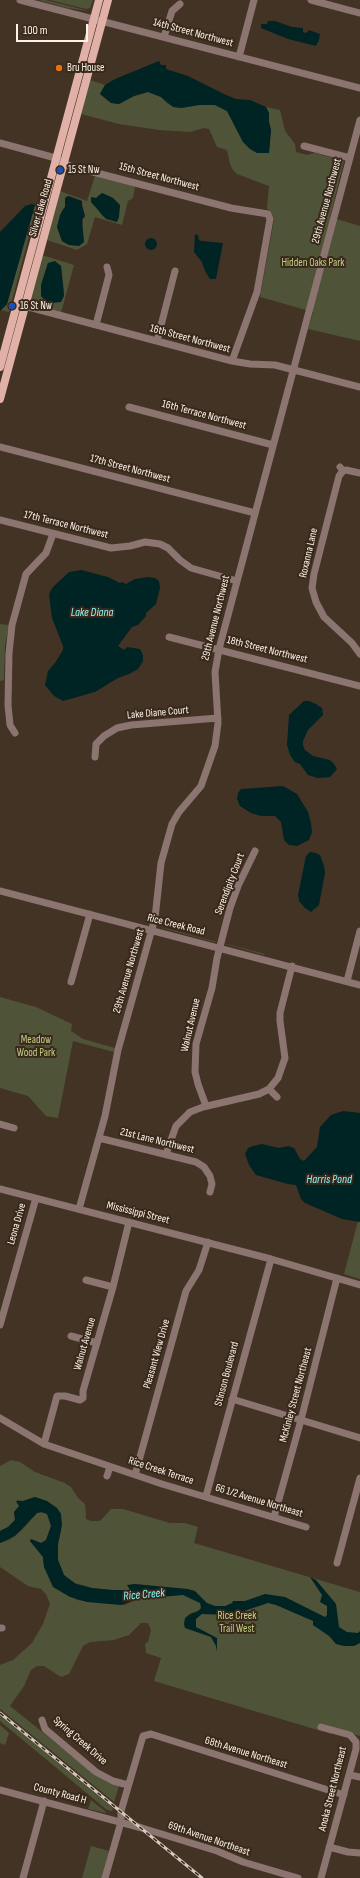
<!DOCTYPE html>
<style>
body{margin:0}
#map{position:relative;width:360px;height:1878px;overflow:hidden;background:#433324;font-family:"Sofia Sans Condensed",sans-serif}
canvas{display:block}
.scale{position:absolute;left:16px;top:24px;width:72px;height:18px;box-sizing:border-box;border:2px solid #fcf2e8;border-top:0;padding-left:5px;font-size:12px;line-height:14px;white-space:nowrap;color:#fcf2e8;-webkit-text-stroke:3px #38291b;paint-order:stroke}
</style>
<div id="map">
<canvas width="360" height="1878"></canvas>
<div class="scale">100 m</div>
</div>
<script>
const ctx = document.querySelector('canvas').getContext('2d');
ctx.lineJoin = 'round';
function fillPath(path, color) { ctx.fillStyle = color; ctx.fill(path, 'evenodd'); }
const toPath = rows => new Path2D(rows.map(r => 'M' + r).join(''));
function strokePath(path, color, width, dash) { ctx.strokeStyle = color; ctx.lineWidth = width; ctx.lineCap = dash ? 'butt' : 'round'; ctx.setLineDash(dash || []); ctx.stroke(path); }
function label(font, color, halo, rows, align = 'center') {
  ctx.font = font + ' "Sofia Sans Condensed",sans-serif'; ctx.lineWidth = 4; ctx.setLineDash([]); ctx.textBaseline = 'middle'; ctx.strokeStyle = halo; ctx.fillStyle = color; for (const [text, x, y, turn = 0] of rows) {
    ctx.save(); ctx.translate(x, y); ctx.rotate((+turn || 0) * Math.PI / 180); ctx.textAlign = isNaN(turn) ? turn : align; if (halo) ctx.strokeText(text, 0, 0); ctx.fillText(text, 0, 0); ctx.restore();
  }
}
fillPath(toPath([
 [38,0,45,0,89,11,67,8],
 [50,0,93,0,90,8,86,9],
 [90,80,105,85,100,94,111,103,119,104,134,96,148,92,161,97,168,104,181,108,199,105,215,105,227,111,243,142,269,153,271,130,269,122,269,113,266,107,280,110,285,131,295,144,296,152,307,155,315,153,344,161,330,217,360,226,360,341,308,329,313,312,260,297,274,220,273,216,267,208,269,186,237,174,233,170,230,164,227,150,217,147,209,129,204,128,190,132,159,130,119,124,81,114],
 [95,176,135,186,133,198,128,201,122,225,95,217,87,244,77,250,47,240,60,191,87,201],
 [102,193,113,198,120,205,120,209,103,217,94,204,98,196],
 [70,196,82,201,83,223,69,245,62,241,57,227,62,210,65,207,65,198],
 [35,205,37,206,9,312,1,310,7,304],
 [42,255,74,265,61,313,31,305,30,303],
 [48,263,61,266,64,292,61,302,47,302,41,296,41,285],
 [0,624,9,625,5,645,4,680,0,681],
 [158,927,168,929,217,942,214,942],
 [226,944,227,944,265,954,264,955],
 [0,997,36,1007,72,1024,71,1031,83,1039,115,1048,114,1052,73,1041,58,1118,46,1116,28,1096,0,1088],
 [358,1221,360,1222,360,1279,344,1274],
 [11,1460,20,1462,35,1472,65,1483,71,1487,78,1498,85,1504,86,1519,91,1521,100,1521,111,1509,123,1509,170,1523,185,1523,198,1527,194,1543,360,1592,360,1736,333,1728,331,1734,154,1681,161,1658,146,1653,145,1644,148,1642,151,1630,149,1625,147,1623,141,1623,129,1635,114,1640,90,1642,83,1646,69,1674,61,1677,44,1666,37,1666,31,1670,24,1686,10,1706,93,1773,119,1786,114,1802,0,1709,0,1665,13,1660,32,1643,43,1624,50,1604,46,1594,41,1589,28,1586,0,1567,0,1543,9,1540,22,1530,37,1513,45,1512,50,1517,51,1526,46,1541,41,1543,31,1539,30,1541,43,1557,44,1567,48,1575,77,1600,125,1605,137,1599,153,1598,180,1589,134,1584,131,1590,112,1590,92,1588,71,1582,64,1575,58,1560,58,1544,61,1531,61,1515,57,1508,41,1499,35,1497,23,1501,17,1500,17,1504,20,1506,14,1512,15,1520,8,1527,0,1531,0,1466],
 [0,1715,113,1808,112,1811,107,1810,0,1721],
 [0,1725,9,1733,5,1745,0,1743],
 [91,1800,106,1812,106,1813,88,1809],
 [91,1846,109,1851,102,1878,82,1878]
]), '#4f5338');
fillPath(toPath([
 [268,21,275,21,292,27,303,28,303,32,306,33,309,30,320,34,319,40,316,46,288,39,261,28,261,24,267,24],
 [159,61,161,65,166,65,166,69,188,76,226,95,236,99,250,100,266,107,269,113,269,122,271,130,269,153,257,153,250,149,243,142,227,111,215,105,199,105,181,108,173,107,161,97,148,92,134,96,119,104,111,103,100,94,105,85,115,79],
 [102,193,113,198,120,205,119,217,117,222,106,219,91,202,91,197,96,198],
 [68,196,82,201,82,205,85,216,82,220,84,242,79,246,69,245,62,241,57,227,60,215,65,207,65,198],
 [32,204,35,205,7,304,0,311,0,232,25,206],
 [195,234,198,235,199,240,202,241,223,243,216,279,210,279,205,271,202,262,194,252],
 '145 244a6 6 0 1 1 12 0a6 6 0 1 1-12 0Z',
 [55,261,61,266,64,296,61,302,52,303,47,302,41,296,41,285,48,263],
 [81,570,108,577,120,583,122,582,126,584,135,579,148,577,155,578,159,581,160,588,156,604,146,613,146,616,138,625,132,627,118,646,124,650,127,647,140,649,143,655,143,661,138,669,129,674,118,678,95,692,63,701,54,696,45,685,48,671,55,663,63,650,63,646,52,618,49,594,53,587,69,572],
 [304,701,309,701,316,704,322,708,323,715,308,730,303,741,303,745,305,750,313,756,330,760,334,764,337,769,330,777,318,778,308,775,300,764,295,762,290,755,287,745,289,715],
 [283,786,297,794,308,812,311,823,312,832,309,840,297,846,289,845,284,840,281,822,275,816,261,816,251,813,240,806,237,799,238,793,241,789],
 [310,852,316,853,320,855,324,866,325,873,319,905,311,912,305,908,299,901,298,895,306,856],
 [343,1111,360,1113,360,1222,342,1219,305,1203,301,1199,296,1185,288,1184,256,1175,249,1165,245,1154,248,1148,253,1146,262,1144,279,1148,288,1146,294,1148,300,1159,304,1161,317,1147,320,1127,331,1115],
 [35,1497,47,1501,57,1508,61,1514,62,1525,58,1544,58,1560,64,1575,76,1584,92,1588,112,1590,130,1590,127,1585,134,1584,188,1589,195,1591,207,1603,215,1606,225,1606,232,1603,233,1601,245,1601,265,1594,285,1597,325,1617,327,1615,327,1606,320,1602,322,1595,310,1577,316,1580,336,1604,339,1627,347,1632,358,1633,360,1631,360,1643,354,1646,344,1646,336,1644,329,1636,313,1625,313,1621,276,1605,268,1603,232,1615,202,1614,196,1619,196,1627,217,1638,217,1652,216,1646,211,1637,185,1628,184,1624,185,1618,190,1614,198,1611,201,1608,200,1603,183,1595,137,1599,121,1605,87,1602,70,1597,53,1587,44,1567,43,1557,30,1541,31,1539,41,1543,46,1540,51,1526,47,1514,41,1512,37,1513,15,1536,0,1543,0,1531,8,1527,15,1520,14,1512,19,1506,16,1501,23,1501]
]), '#002324');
strokePath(toPath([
 [20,0,360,88],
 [311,0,360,13],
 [164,37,172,11,180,4],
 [239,57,254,0],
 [0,143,52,157,70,166,231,208,268,214,270,219,257,292,232,361],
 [304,146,350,158],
 [21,305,232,361,250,364,275,365,360,387],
 [96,325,109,275,107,267],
 [157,341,175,271],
 [129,407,273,445],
 [0,447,255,513],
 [340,467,343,471,339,476,314,574,312,588,316,602,324,617,352,643,360,654],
 [343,471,346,470,360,473],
 [0,520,111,548,130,546,145,542,160,544,168,548,180,560,191,568,237,581],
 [169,637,360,686],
 [15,733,10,725,8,705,9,653,12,625,26,574,46,553,53,534],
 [95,757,96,744,104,736,117,728,131,725,218,718],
 [0,891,360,985],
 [347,981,360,931],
 [71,982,90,914],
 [269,1089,277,1097],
 [206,1106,198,1084,195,1072,196,1044,212,988,217,958,230,908,238,886,255,851],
 [0,1124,14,1128],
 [99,1138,196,1162,204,1167,210,1176,212,1184,210,1192],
 [166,1154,176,1126,190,1112,203,1107,259,1094,269,1089,278,1078,285,1058,280,1021,280,1013,292,966],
 [0,1189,271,1259,360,1285],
 [79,1209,105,1116,118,1050,155,918,161,863,172,824,179,812,201,786,215,746,218,723,215,672,219,649,360,120],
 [86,1280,113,1287],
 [0,1325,36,1198],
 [71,1336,97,1343],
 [232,1399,360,1438],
 [0,1418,44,1444,162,1484,306,1527],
 [44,1444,57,1396,65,1396,80,1400,83,1398,83,1391,113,1287,129,1222],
 [135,1475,186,1291,199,1270,208,1242],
 [107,1476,110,1467],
 [206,1496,271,1259],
 [274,1517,301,1420,337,1278],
 [337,1563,360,1478],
 [0,1628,2,1628],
 [42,1720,45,1729,96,1772,113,1781,128,1785],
 [350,1775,360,1777],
 [0,1790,142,1828,217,1851,243,1862,298,1878],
 [329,1847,348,1852,360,1853],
 [23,1878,44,1801],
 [105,1878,121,1822,121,1811,143,1736,151,1734,344,1795],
 [321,1878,356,1749,356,1742,350,1735,321,1727]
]), '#8c7470', 7);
strokePath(toPath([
 [0,367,99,0],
 [0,399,108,0]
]), '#e1b1a7', 8);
const rail = toPath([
 [0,1713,202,1878]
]);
strokePath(rail, '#d4c9be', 3);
strokePath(rail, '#38291b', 1.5, [4.5]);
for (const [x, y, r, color] of [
 [59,68,4,"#e8710a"],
 [60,170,4,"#1a4fb4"],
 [12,306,4,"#1a4fb4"]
]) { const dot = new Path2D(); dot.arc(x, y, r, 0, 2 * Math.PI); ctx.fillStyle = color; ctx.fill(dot); strokePath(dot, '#38291b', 1.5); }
label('11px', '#fcf2e8', '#38291b', [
 ["14th Street Northwest",193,33,15],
 ["15th Street Northwest",159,177,15],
 ["29th Avenue Northwest",327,201,-75],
 ["Silver Lake Road",41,208,-74],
 ["16th Street Northwest",190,339,15],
 ["16th Terrace Northwest",204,415,15],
 ["17th Street Northwest",130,469,15],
 ["17th Terrace Northwest",66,525,14],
 ["Roxanna Lane",309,553,-77],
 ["29th Avenue Northwest",216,618,-76],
 ["18th Street Northwest",267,650,14],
 ["Lake Diane Court",158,713,-5],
 ["Serendipity Court",230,884,-69],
 ["Rice Creek Road",176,925,14],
 ["29th Avenue Northwest",129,971,-74],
 ["Walnut Avenue",191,1025,-77],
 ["21st Lane Northwest",157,1141,14],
 ["Mississippi Street",138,1213,14],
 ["Leona Drive",17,1224,-74],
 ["Walnut Avenue",85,1344,-74],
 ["Pleasant View Drive",157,1354,-74],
 ["Stinson Boulevard",227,1374,-75],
 ["McKinley Street Northeast",296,1395,-75],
 ["Rice Creek Terrace",161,1471,18],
 ["66 1/2 Avenue Northeast",259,1501,17],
 ["Spring Creek Drive",80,1741,41],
 ["68th Avenue Northeast",246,1753,17],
 ["Anoka Street Northeast",333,1789,-76],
 ["County Road H",60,1794,15],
 ["69th Avenue Northeast",209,1839,19]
]);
label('11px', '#fcf2e8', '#38291b', [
 ["Bru House",67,68],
 ["15 St Nw",68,170],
 ["16 St Nw",20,306]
], 'left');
label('11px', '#c4cf84', '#38291b', [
 ["Hidden Oaks Park",313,263],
 ["Meadow",36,1040],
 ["Wood Park",36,1053],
 ["Rice Creek",237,1616],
 ["Trail West",237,1629]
]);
label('italic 12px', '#8cf6f9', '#38291b', [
 ["Lake Diana",92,613],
 ["Harris Pond",329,1180],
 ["Rice Creek",144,1595,-5]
]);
</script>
